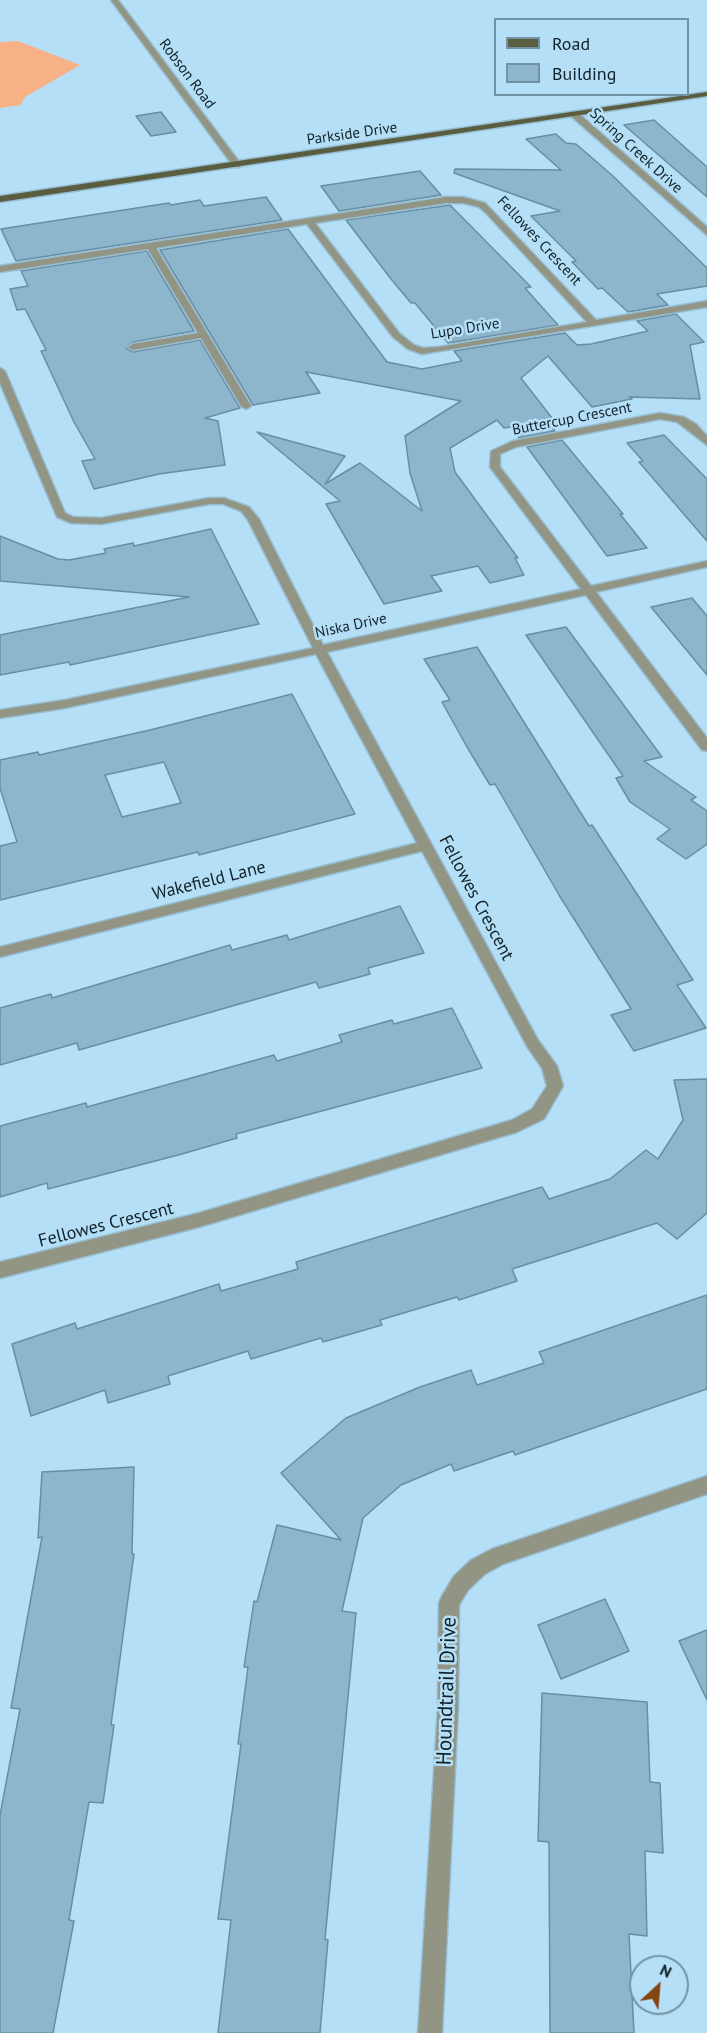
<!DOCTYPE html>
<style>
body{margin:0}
#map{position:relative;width:707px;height:2033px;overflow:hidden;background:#b5dff6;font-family:"PT Sans",sans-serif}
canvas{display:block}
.legend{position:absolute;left:494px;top:18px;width:195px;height:78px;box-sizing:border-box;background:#b5dff6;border:2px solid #7393a4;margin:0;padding:8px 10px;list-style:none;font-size:18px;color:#112129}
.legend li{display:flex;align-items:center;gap:12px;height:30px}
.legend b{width:30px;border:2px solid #7393a4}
.north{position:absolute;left:629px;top:1955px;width:60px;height:60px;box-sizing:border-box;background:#b5dff6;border:2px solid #7393a4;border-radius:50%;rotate:26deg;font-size:16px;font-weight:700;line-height:24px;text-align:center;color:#112129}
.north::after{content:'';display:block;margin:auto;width:21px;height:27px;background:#864411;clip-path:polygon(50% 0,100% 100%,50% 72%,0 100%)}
</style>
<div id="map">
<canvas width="707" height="2033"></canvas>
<ul class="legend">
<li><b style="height:8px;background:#5a5d3f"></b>Road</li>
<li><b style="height:16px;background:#8db5cc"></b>Building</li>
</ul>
<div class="north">N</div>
</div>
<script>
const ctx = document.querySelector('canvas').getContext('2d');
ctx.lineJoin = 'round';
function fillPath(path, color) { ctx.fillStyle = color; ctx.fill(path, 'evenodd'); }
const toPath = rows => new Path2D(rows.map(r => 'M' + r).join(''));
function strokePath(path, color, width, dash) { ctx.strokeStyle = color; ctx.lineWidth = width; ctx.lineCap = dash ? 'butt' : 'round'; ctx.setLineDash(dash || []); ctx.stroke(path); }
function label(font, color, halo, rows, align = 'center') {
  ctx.font = font + ' "PT Sans",sans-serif'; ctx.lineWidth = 5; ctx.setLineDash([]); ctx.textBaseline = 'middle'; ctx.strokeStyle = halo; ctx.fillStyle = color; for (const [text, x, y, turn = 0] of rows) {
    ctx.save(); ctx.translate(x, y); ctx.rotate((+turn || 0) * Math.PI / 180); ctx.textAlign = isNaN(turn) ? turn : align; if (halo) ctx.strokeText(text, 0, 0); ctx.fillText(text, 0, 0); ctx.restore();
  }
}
fillPath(toPath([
 [18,41,80,65,25,97,21,105,0,108,0,42]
]), '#f6b186');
const building = toPath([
 [161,112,176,132,151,136,136,116,161,112],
 [654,120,707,167,707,197,624,125,654,120],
 [556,134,566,143,576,144,613,176,707,268,707,286,657,294,668,305,628,312,602,288,598,289,572,262,576,261,531,216,560,211,454,173,455,169,561,170,526,139,556,134],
 [420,171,441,195,339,211,321,186,420,171],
 [266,197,282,220,16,261,1,229,169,203,171,205,200,200,204,206,266,197],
 [450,205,531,287,525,288,558,325,448,343,415,303,411,303,391,279,346,220,450,205],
 [288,229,387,362,422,369,462,361,454,351,565,333,577,345,591,344,648,331,637,321,676,314,704,342,690,345,700,399,629,397,632,399,592,407,548,356,521,378,552,418,545,419,555,431,519,438,511,427,504,428,497,420,450,448,455,472,518,558,515,558,524,575,490,583,478,566,431,576,442,591,384,604,326,504,340,501,257,432,345,456,325,484,360,463,422,511,410,473,405,436,461,401,306,372,320,393,253,405,160,250,288,229],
 [147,251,194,331,133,342,126,348,133,352,200,340,240,408,205,418,218,421,225,465,159,474,94,489,82,461,95,459,74,422,41,351,46,350,25,309,17,310,10,289,28,286,21,271,147,251],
 [664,435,707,479,707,541,639,462,643,461,627,443,664,435],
 [562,440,623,514,620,514,647,548,607,556,527,447,562,440],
 [211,529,259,624,70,665,69,662,0,675,0,635,189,597,0,581,0,536,58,559,69,560,106,553,104,549,133,543,134,546,211,529],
 [692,598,707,616,707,675,651,607,692,598],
 [566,627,662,757,644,761,696,797,691,800,707,811,707,844,686,859,657,839,670,829,630,802,616,778,623,776,526,635,566,627],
 [477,647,589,826,592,825,693,980,677,985,706,1028,634,1051,611,1015,631,1009,559,895,495,784,490,785,467,747,442,702,450,700,424,659,477,647],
 [292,694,355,814,199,855,198,852,0,900,0,846,17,842,0,788,0,760,38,752,39,755,150,730,292,694],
 [164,762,181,803,122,817,105,775,164,762],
 [400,906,424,953,368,968,370,974,319,988,316,982,79,1050,77,1043,0,1065,0,1008,51,994,52,998,230,945,232,950,287,935,289,940,400,906],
 [452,1008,482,1068,236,1134,237,1138,182,1154,48,1189,47,1183,0,1197,0,1126,86,1103,87,1107,274,1055,277,1061,342,1042,339,1035,392,1020,394,1024,452,1008],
 [707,1079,707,1213,677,1239,657,1223,512,1269,517,1281,459,1300,457,1297,380,1320,382,1325,323,1342,321,1338,251,1359,248,1351,168,1376,170,1384,108,1403,105,1390,31,1416,12,1344,75,1323,77,1329,219,1284,221,1291,298,1269,296,1262,542,1187,549,1199,610,1179,646,1150,658,1159,683,1120,674,1080,707,1079],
 [707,1295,707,1389,515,1455,513,1451,454,1471,451,1464,401,1485,363,1518,342,1611,356,1613,325,1939,328,1940,320,2033,218,2033,231,1920,218,1919,241,1744,238,1744,248,1667,244,1667,254,1601,257,1602,277,1525,341,1540,281,1473,346,1418,420,1387,471,1370,477,1385,544,1363,539,1352,707,1295],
 [134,1467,132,1554,134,1554,111,1725,114,1725,103,1803,89,1802,69,1920,74,1921,53,2033,0,2033,0,1815,20,1709,11,1708,42,1537,38,1538,42,1472,134,1467],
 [605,1599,629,1651,561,1679,538,1625,605,1599],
 [707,1630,707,1700,679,1641,707,1630],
 [542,1693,647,1702,650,1782,660,1783,663,1853,645,1851,647,1936,629,1934,634,2033,550,2033,549,1842,538,1841,542,1693]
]);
fillPath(building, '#8db5cc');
strokePath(building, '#678ea4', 1.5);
const minor = toPath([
 [111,0,118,0,240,163,240,167,234,167,111,0],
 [571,112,577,112,707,227,707,235,571,116,571,112],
 [446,197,463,197,485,203,596,320,707,301,707,307,422,354,408,349,393,337,307,224,156,248,251,406,246,409,241,406,201,338,133,350,128,347,133,344,198,333,148,249,0,272,0,266,446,197],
 [446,203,463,203,479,207,485,212,587,322,439,347,423,348,414,345,399,333,315,223,446,203],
 [0,368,5,371,65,513,73,517,101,518,209,498,224,498,249,507,259,519,323,645,581,589,490,467,491,451,513,441,660,413,684,417,696,424,707,436,707,445,677,422,660,419,516,447,500,454,500,467,591,586,707,561,707,567,596,592,707,738,707,751,702,750,586,595,327,652,538,1040,557,1066,563,1086,544,1119,517,1132,199,1227,0,1278,0,1262,199,1213,512,1120,532,1109,547,1086,542,1068,528,1048,422,851,0,957,0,947,417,843,316,654,65,708,0,718,0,710,65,700,313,648,248,520,241,511,223,504,209,504,101,524,71,523,57,517,0,383,0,368],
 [707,1476,707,1494,503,1564,485,1574,468,1590,459,1605,458,1707,442,2033,418,2033,438,1707,439,1603,442,1596,454,1576,471,1560,492,1549,707,1476]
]);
const major = toPath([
 [707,92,707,96,0,202,0,196,707,92]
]);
strokePath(minor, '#97bdd1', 3);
strokePath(major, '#97bdd1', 3);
fillPath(minor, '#939584');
fillPath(major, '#5a5d3f');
label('15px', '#112129', '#b5dff6', [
 ["Robson Road",187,74,53],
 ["Parkside Drive",352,134,-8],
 ["Spring Creek Drive",636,151,42],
 ["Fellowes Crescent",539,241,47],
 ["Lupo Drive",465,329,-9],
 ["Buttercup Crescent",572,419,-11],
 ["Niska Drive",351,626,-12]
]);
label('18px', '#112129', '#b5dff6', [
 ["Wakefield Lane",209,881,-14],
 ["Fellowes Crescent",476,898,62],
 ["Fellowes Crescent",106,1225,-14]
]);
label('21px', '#112129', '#b5dff6', [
 ["Houndtrail Drive",447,1691,-88]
]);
</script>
